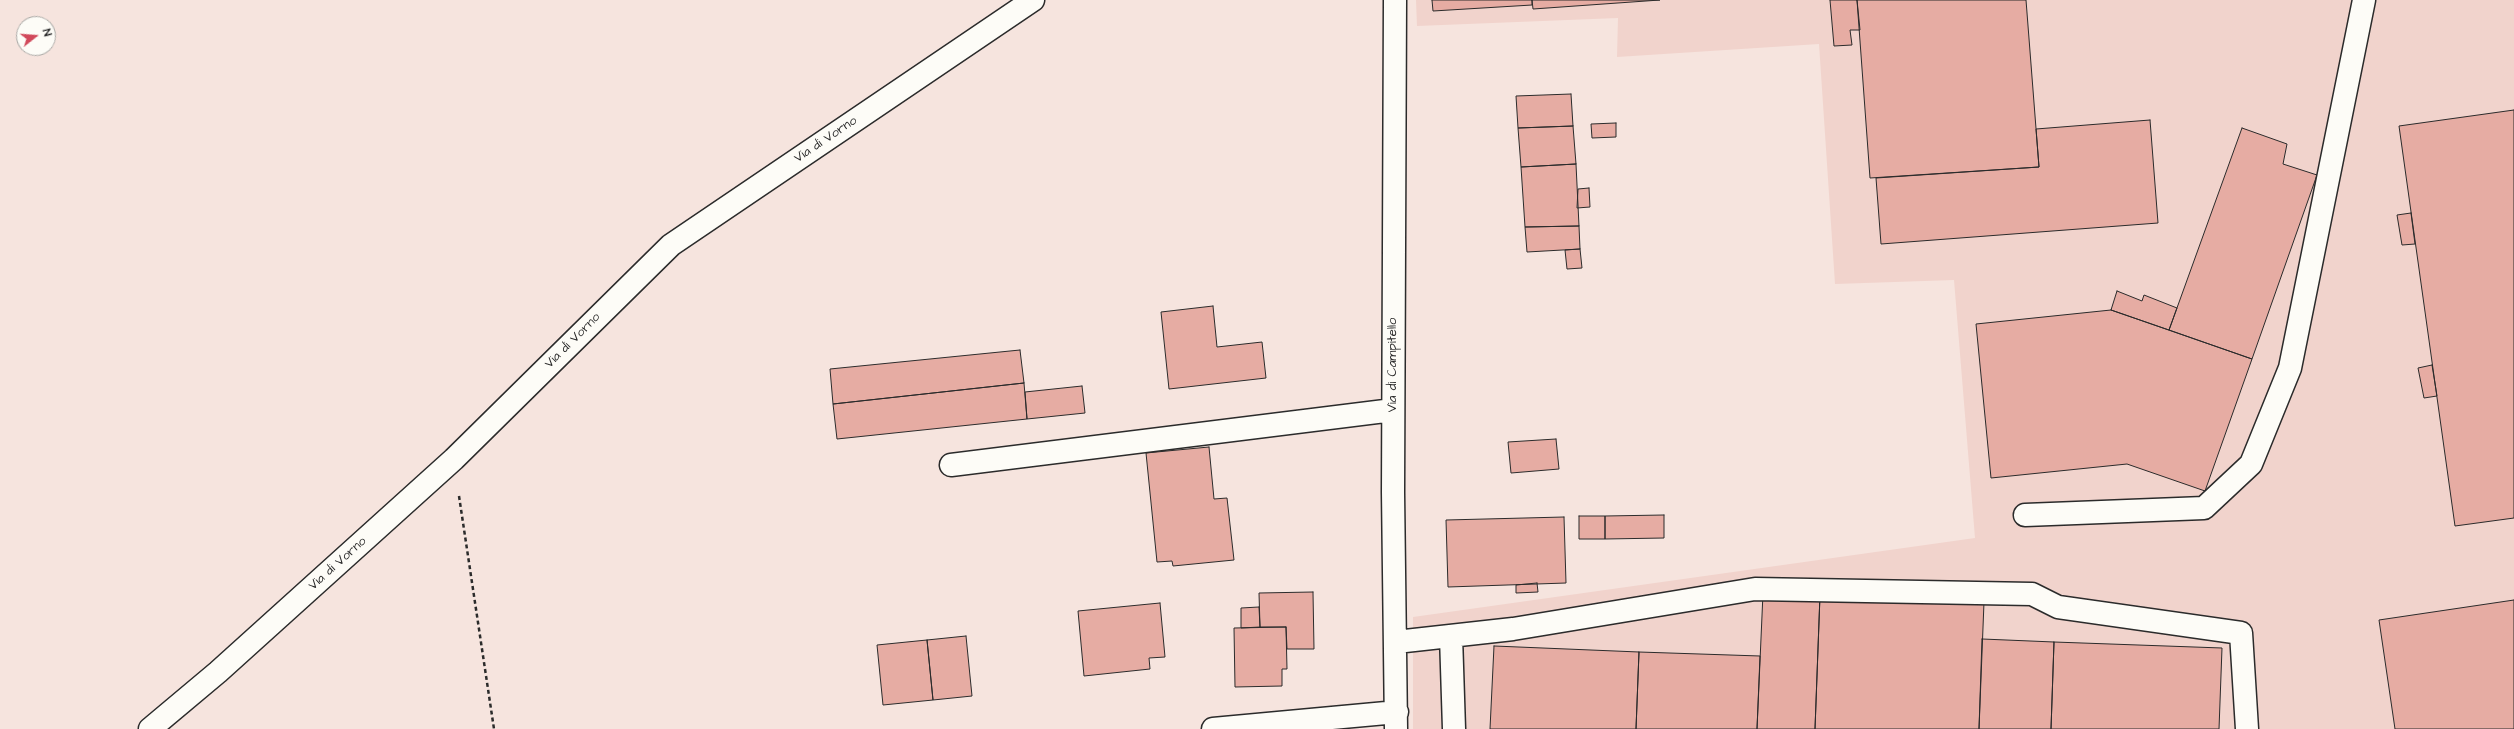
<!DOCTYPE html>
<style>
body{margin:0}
#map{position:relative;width:2514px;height:729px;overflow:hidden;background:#f6e4de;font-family:"Architects Daughter",sans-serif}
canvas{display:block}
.north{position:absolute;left:16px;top:16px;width:40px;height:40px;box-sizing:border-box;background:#fdfcf7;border:1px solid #a9a8a5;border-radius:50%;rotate:73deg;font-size:11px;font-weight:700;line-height:16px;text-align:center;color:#2b2b2b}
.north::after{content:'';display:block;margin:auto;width:14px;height:18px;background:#d1495b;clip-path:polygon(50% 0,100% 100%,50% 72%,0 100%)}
</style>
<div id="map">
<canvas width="2514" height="729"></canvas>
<div class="north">N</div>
</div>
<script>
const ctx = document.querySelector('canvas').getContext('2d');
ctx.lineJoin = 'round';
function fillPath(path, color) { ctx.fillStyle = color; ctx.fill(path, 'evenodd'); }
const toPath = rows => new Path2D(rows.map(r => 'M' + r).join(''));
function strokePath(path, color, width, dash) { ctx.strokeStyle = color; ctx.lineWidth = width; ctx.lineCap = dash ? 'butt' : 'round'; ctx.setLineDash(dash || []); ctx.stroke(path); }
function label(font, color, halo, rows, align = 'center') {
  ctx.font = font + ' "Architects Daughter",sans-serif'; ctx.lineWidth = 3; ctx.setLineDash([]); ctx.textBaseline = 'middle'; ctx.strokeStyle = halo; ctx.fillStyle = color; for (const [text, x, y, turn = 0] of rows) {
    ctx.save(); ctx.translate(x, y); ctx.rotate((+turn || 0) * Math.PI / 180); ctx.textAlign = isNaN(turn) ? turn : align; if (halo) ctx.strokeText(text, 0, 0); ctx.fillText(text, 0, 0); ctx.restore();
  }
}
fillPath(toPath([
 [1416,0,2514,0,2514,729,1413,729,1413,617,1975,538,1954,280,1835,284,1819,44,1617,57,1618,18,1417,26]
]), '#f1d3cc');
const building = toPath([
 [1432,0,1532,0,1532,5,1433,11,1432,0],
 [1532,0,1660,0,1533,9,1532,0],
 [1830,0,1857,0,1860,30,1850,30,1852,45,1834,46,1830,0],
 [1857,0,2026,0,2039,167,1870,178,1857,0],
 [1571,94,1573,126,1518,128,1516,96,1571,94],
 [2514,110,2514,518,2455,526,2399,126,2514,110],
 [2150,120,2158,223,1881,244,1876,178,2039,167,2036,129,2150,120],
 [1616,123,1616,137,1592,138,1591,124,1616,123],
 [1573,126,1576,164,1521,167,1518,128,1573,126],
 [2242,128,2287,144,2283,164,2317,175,2252,359,2169,330,2242,128],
 [1576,164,1579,226,1525,227,1521,167,1576,164],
 [1589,188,1590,207,1577,208,1578,189,1589,188],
 [2411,213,2415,244,2402,245,2397,215,2411,213],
 [1579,226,1580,249,1527,252,1525,227,1579,226],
 [1580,249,1582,268,1567,269,1565,250,1580,249],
 [2117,291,2142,301,2144,295,2177,308,2169,330,2111,310,2117,291],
 [1213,306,1217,347,1262,342,1266,378,1169,389,1161,312,1213,306],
 [2111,310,2252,359,2205,491,2127,464,1991,478,1976,324,2111,310],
 [1020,350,1024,383,833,404,830,369,1020,350],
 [2432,365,2437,396,2424,398,2418,368,2432,365],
 [1024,383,1027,419,837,439,833,404,1024,383],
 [1082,386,1085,413,1027,419,1025,392,1082,386],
 [1556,439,1559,469,1511,473,1508,442,1556,439],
 [1209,447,1214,499,1227,498,1234,560,1173,566,1172,561,1157,562,1146,453,1209,447],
 [1664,515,1664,538,1605,539,1605,516,1664,515],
 [1579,516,1605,516,1605,539,1579,539,1579,516],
 [1564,517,1566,583,1448,587,1446,520,1564,517],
 [1537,583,1538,592,1516,593,1516,585,1537,583],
 [1313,592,1314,649,1287,649,1286,627,1260,627,1259,593,1313,592],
 [1763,593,1820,595,1815,729,1757,729,1763,593],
 [1820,595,1984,602,1979,729,1815,729,1820,595],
 [2514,600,2514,729,2395,729,2379,620,2514,600],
 [1160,603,1165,657,1149,658,1150,669,1084,676,1078,611,1160,603],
 [1259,607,1260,627,1241,628,1241,608,1259,607],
 [1286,627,1287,669,1282,669,1282,686,1235,687,1234,628,1286,627],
 [966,636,972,696,933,700,927,640,966,636],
 [1982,639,2054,642,2051,729,1979,729,1982,639],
 [927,640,933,700,883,705,877,645,927,640],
 [2054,642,2222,648,2219,729,2051,729,2054,642],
 [1494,646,1639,652,1636,729,1490,729,1494,646],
 [1639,652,1760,656,1757,729,1636,729,1639,652]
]);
fillPath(building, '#e6aca3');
strokePath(building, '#2b2b2b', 1);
const minor = toPath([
 [1395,0,1393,492,1396,729],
 [951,465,1393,410],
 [2025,515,2204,508,2251,464,2290,368,2364,0],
 [1451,636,1454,729],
 [1396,642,1513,629,1755,589,2032,594,2058,607,2241,633,2247,729],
 [150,729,218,672,454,459,671,245,1033,0],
 [1213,729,1397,712]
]);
strokePath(minor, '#2b2b2b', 25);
strokePath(toPath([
 [459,496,494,729]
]), '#2b2b2b', 2.5, [4, 3]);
strokePath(minor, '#fdfcf7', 22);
label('13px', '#2b2b2b', '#fdfcf7', [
 ["Via di Vorno",826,140,-34],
 ["Via di Vorno",573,341,-45],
 ["Via di Campitello",1393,365,-90],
 ["Via di Vorno",338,564,-42]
]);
</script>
